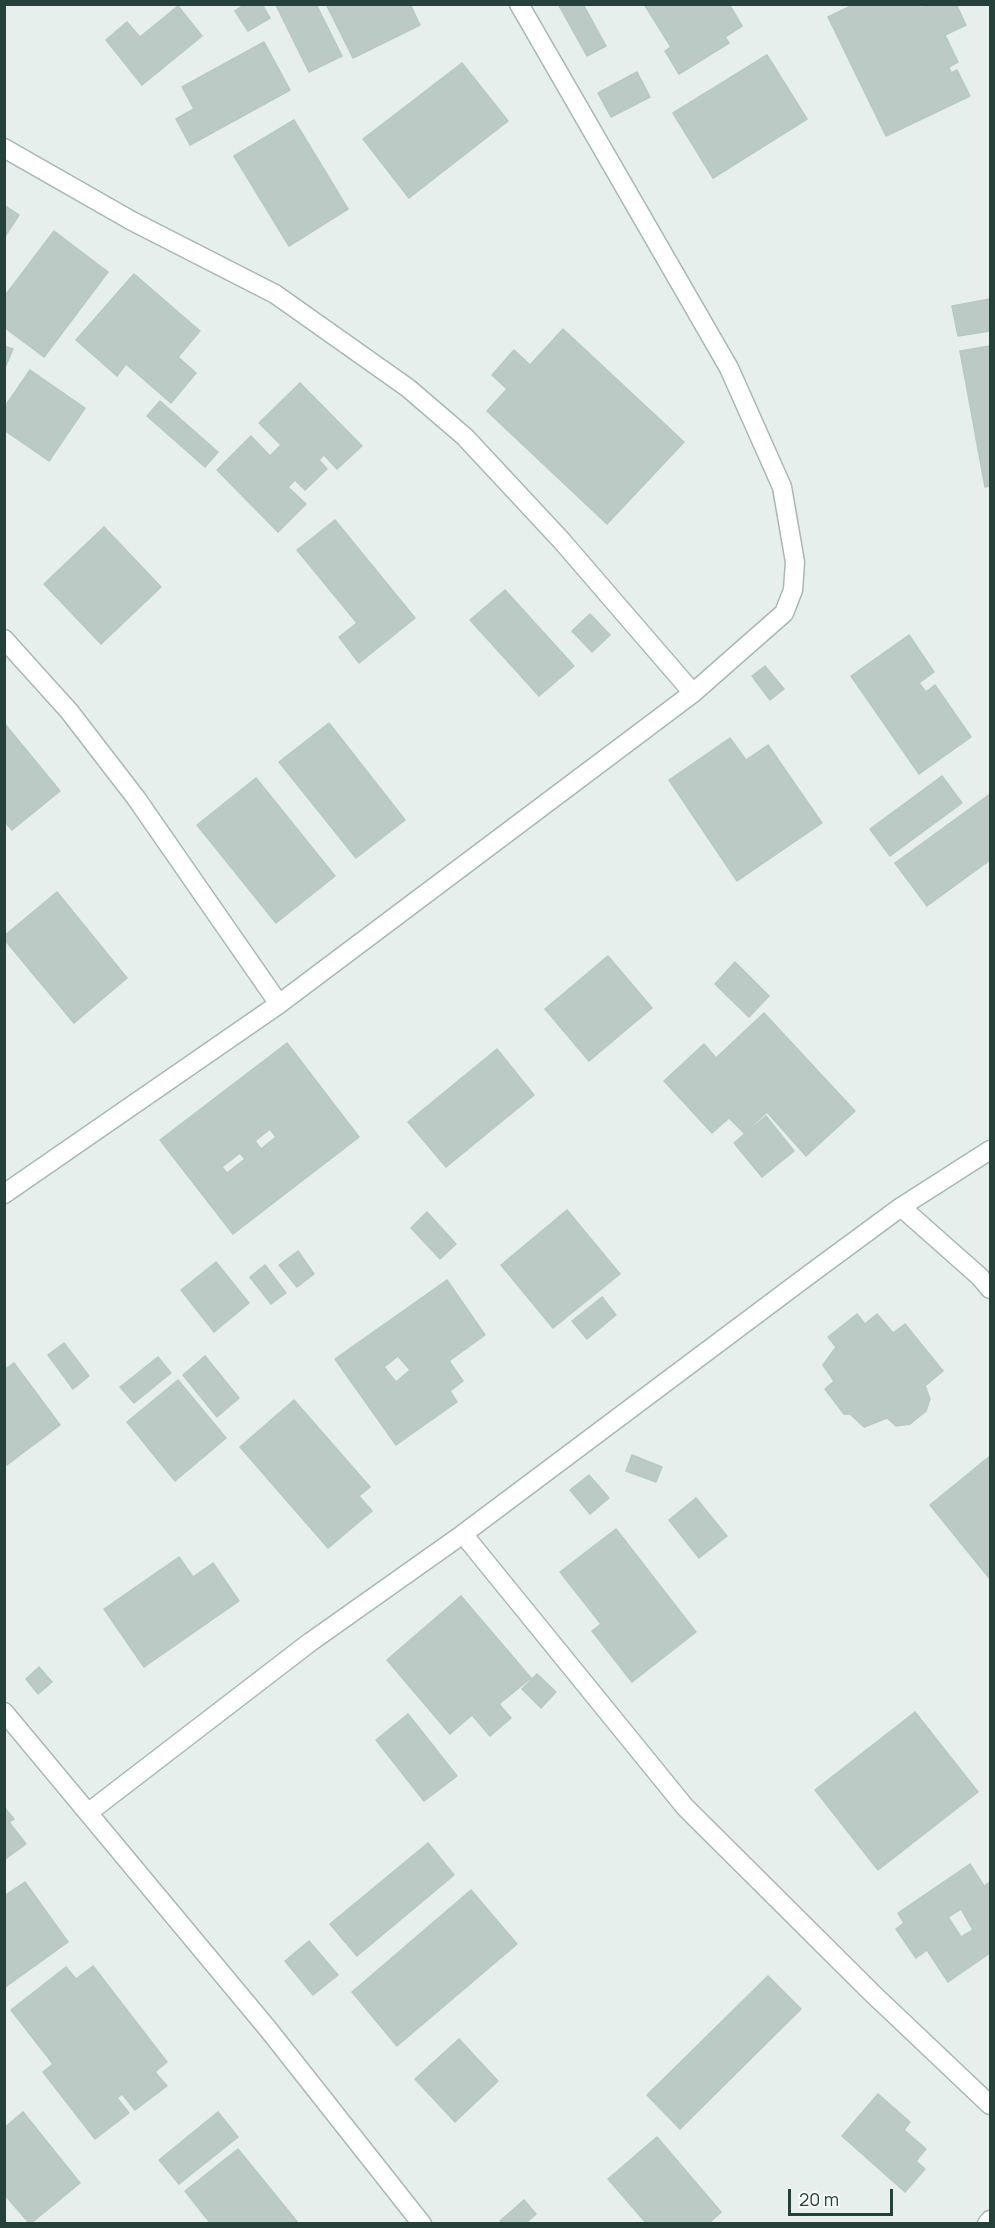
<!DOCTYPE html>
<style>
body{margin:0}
#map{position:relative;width:995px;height:2228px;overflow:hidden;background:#e6efeb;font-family:Manrope,sans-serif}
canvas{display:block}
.frame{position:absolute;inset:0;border:6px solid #24423a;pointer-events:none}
.scale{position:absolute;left:788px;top:2189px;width:105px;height:27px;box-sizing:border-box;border:3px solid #24423a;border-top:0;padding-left:8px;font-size:18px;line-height:21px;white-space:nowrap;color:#24423a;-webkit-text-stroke:4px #f7fbf9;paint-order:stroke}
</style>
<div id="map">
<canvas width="995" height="2228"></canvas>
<div class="frame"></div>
<div class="scale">20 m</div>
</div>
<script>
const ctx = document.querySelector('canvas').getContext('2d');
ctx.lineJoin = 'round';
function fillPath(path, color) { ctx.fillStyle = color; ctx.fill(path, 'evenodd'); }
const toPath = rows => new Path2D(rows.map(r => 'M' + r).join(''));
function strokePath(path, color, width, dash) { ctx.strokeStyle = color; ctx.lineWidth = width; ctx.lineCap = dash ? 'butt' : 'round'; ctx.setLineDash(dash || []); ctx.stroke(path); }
const building = toPath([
 [246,4,262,4,270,18,248,31,235,11,246,4],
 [316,4,342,56,309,72,276,5,316,4],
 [326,4,410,4,420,25,353,58,326,4],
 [558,4,583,4,606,46,587,56,558,4],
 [644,4,729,4,742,26,725,37,729,43,679,74,665,51,671,47,644,4],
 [855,4,919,4,921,8,928,4,956,4,966,25,945,35,958,62,949,67,951,73,957,70,970,96,886,136,828,17,855,4],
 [178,6,202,36,142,85,106,40,127,22,140,37,178,6],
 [264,42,290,90,190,145,176,119,194,109,182,87,264,42],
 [767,55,807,119,713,178,673,113,767,55],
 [462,63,508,121,409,198,363,139,462,63],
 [637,72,650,97,611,117,598,93,637,72],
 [294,120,348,209,289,246,234,156,294,120],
 [4,205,19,215,4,238,4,205],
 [54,231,108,272,44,357,4,327,4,297,54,231],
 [134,274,200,331,178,357,196,373,171,403,126,364,117,376,76,340,134,274],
 [990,299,990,331,958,336,952,306,990,299],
 [563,329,684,442,607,524,487,411,507,389,492,375,514,350,530,365,563,329],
 [4,346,13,349,4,370,4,346],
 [990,346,990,486,985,487,960,351,990,346],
 [30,370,85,408,49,461,4,430,4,408,30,370],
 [300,383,362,446,337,469,324,455,319,460,327,469,305,490,295,480,288,487,306,504,278,532,217,470,251,436,270,456,281,445,259,423,300,383],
 [160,401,218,452,205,467,147,416,160,401],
 [335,520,415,618,359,663,339,637,357,623,297,550,335,520],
 [104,527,161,587,101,644,44,584,104,527],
 [505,590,574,666,539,696,470,620,505,590],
 [590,614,610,635,592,652,572,631,590,614],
 [909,635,934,672,919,683,926,692,935,685,971,737,919,774,851,676,909,635],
 [765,666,784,689,770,700,752,676,765,666],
 [4,723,60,791,12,830,4,821,4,723],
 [329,723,405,820,356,858,279,762,329,723],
 [730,738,746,760,768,745,822,823,737,881,669,780,730,738],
 [942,776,962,803,890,856,870,829,942,776],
 [256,778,335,876,276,923,197,825,256,778],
 [990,794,990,860,927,906,895,863,990,794],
 [57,892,127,978,74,1023,4,939,4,936,57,892],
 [608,956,652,1008,589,1061,545,1009,608,956],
 [735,962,769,996,749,1017,715,984,735,962],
 [764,1013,855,1111,806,1156,767,1112,744,1133,729,1118,712,1133,664,1081,704,1044,716,1058,764,1013],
 [287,1043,359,1137,233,1234,160,1140,287,1043],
 [270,1129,276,1137,261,1149,255,1141,270,1129],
 [240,1153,245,1159,227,1173,222,1167,240,1153],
 [497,1049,534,1095,446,1167,408,1122,497,1049],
 [766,1116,794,1151,762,1177,734,1143,766,1116],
 [567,1210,620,1274,553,1328,501,1265,567,1210],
 [427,1212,456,1244,440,1259,411,1228,427,1212],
 [298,1251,314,1274,297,1287,279,1265,298,1251],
 [216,1262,249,1303,214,1332,181,1290,216,1262],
 [265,1265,286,1293,271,1304,250,1277,265,1265],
 [447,1280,485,1335,449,1361,463,1381,450,1391,457,1402,396,1445,335,1359,447,1280],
 [398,1356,410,1370,396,1382,384,1367,398,1356],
 [602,1297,616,1315,587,1339,572,1321,602,1297],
 [857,1314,865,1324,877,1314,893,1333,905,1324,943,1371,925,1386,930,1399,926,1411,910,1424,896,1426,887,1418,864,1427,850,1414,844,1414,825,1389,834,1381,823,1365,836,1347,828,1337,857,1314],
 [64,1343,89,1376,73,1389,48,1355,64,1343],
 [205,1356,239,1398,217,1417,183,1375,205,1356],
 [158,1357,171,1373,134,1403,120,1387,158,1357],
 [14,1363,60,1425,4,1467,4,1370,14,1363],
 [178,1380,226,1438,175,1481,127,1422,178,1380],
 [294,1400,370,1487,359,1496,372,1511,328,1548,240,1447,294,1400],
 [632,1455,662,1467,656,1482,626,1471,632,1455],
 [990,1456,990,1579,930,1505,990,1456],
 [589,1475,609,1498,590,1514,570,1490,589,1475],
 [696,1498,727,1536,699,1558,669,1520,696,1498],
 [616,1529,696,1632,632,1682,592,1631,601,1624,560,1572,616,1529],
 [179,1557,193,1577,213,1563,239,1601,144,1667,104,1609,179,1557],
 [461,1596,531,1678,499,1704,511,1718,490,1736,472,1715,450,1734,387,1660,461,1596],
 [39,1667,52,1682,38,1694,26,1679,39,1667],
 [537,1674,556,1692,541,1708,522,1689,537,1674],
 [915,1712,978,1792,878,1870,815,1790,915,1712],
 [408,1714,457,1776,424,1801,376,1740,408,1714],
 [4,1807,14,1819,9,1822,26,1844,4,1860,4,1807],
 [428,1843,454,1875,357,1956,330,1924,428,1843],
 [970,1864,984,1886,990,1882,990,1953,948,1982,927,1950,916,1958,896,1929,904,1923,898,1913,970,1864],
 [961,1909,973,1930,961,1937,948,1917,961,1909],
 [25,1882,68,1942,4,1988,4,1896,25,1882],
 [471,1890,517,1944,397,2046,352,1992,471,1890],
 [309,1941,338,1975,313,1995,285,1961,309,1941],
 [93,1966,167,2062,155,2072,167,2086,135,2110,122,2094,117,2098,129,2113,95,2139,43,2072,53,2064,11,2010,66,1967,76,1979,93,1966],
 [768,1976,801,2009,680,2129,647,2095,768,1976],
 [459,2039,498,2081,455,2122,415,2079,459,2039],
 [878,2094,910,2122,904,2130,926,2149,916,2161,925,2169,905,2192,842,2136,878,2094],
 [23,2112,80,2183,30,2224,4,2194,4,2128,23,2112],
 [218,2112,238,2137,179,2184,159,2160,218,2112],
 [657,2137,721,2212,708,2224,647,2224,608,2179,657,2137],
 [238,2149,299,2224,211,2224,185,2191,238,2149],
 [524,2200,536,2214,525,2224,502,2224,500,2221,524,2200]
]);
fillPath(building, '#bbcac4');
strokePath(building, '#b8c9c2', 1.5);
const minor = toPath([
 [4,148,132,221,275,294,408,388,465,437,561,540,693,693],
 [4,639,69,711,136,798,279,1004],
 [4,1194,279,1004,693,693,784,613,793,590,795,562,782,487,729,368,519,4],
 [901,1207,980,1277,990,1289],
 [463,1534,685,1807,873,1994,990,2105],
 [4,1712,268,2029,422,2224],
 [89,1812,309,1643,463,1534,806,1277,901,1207,990,1150],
 [987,2224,990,2220]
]);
strokePath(minor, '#a8b8b2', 21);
strokePath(minor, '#fff', 18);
</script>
